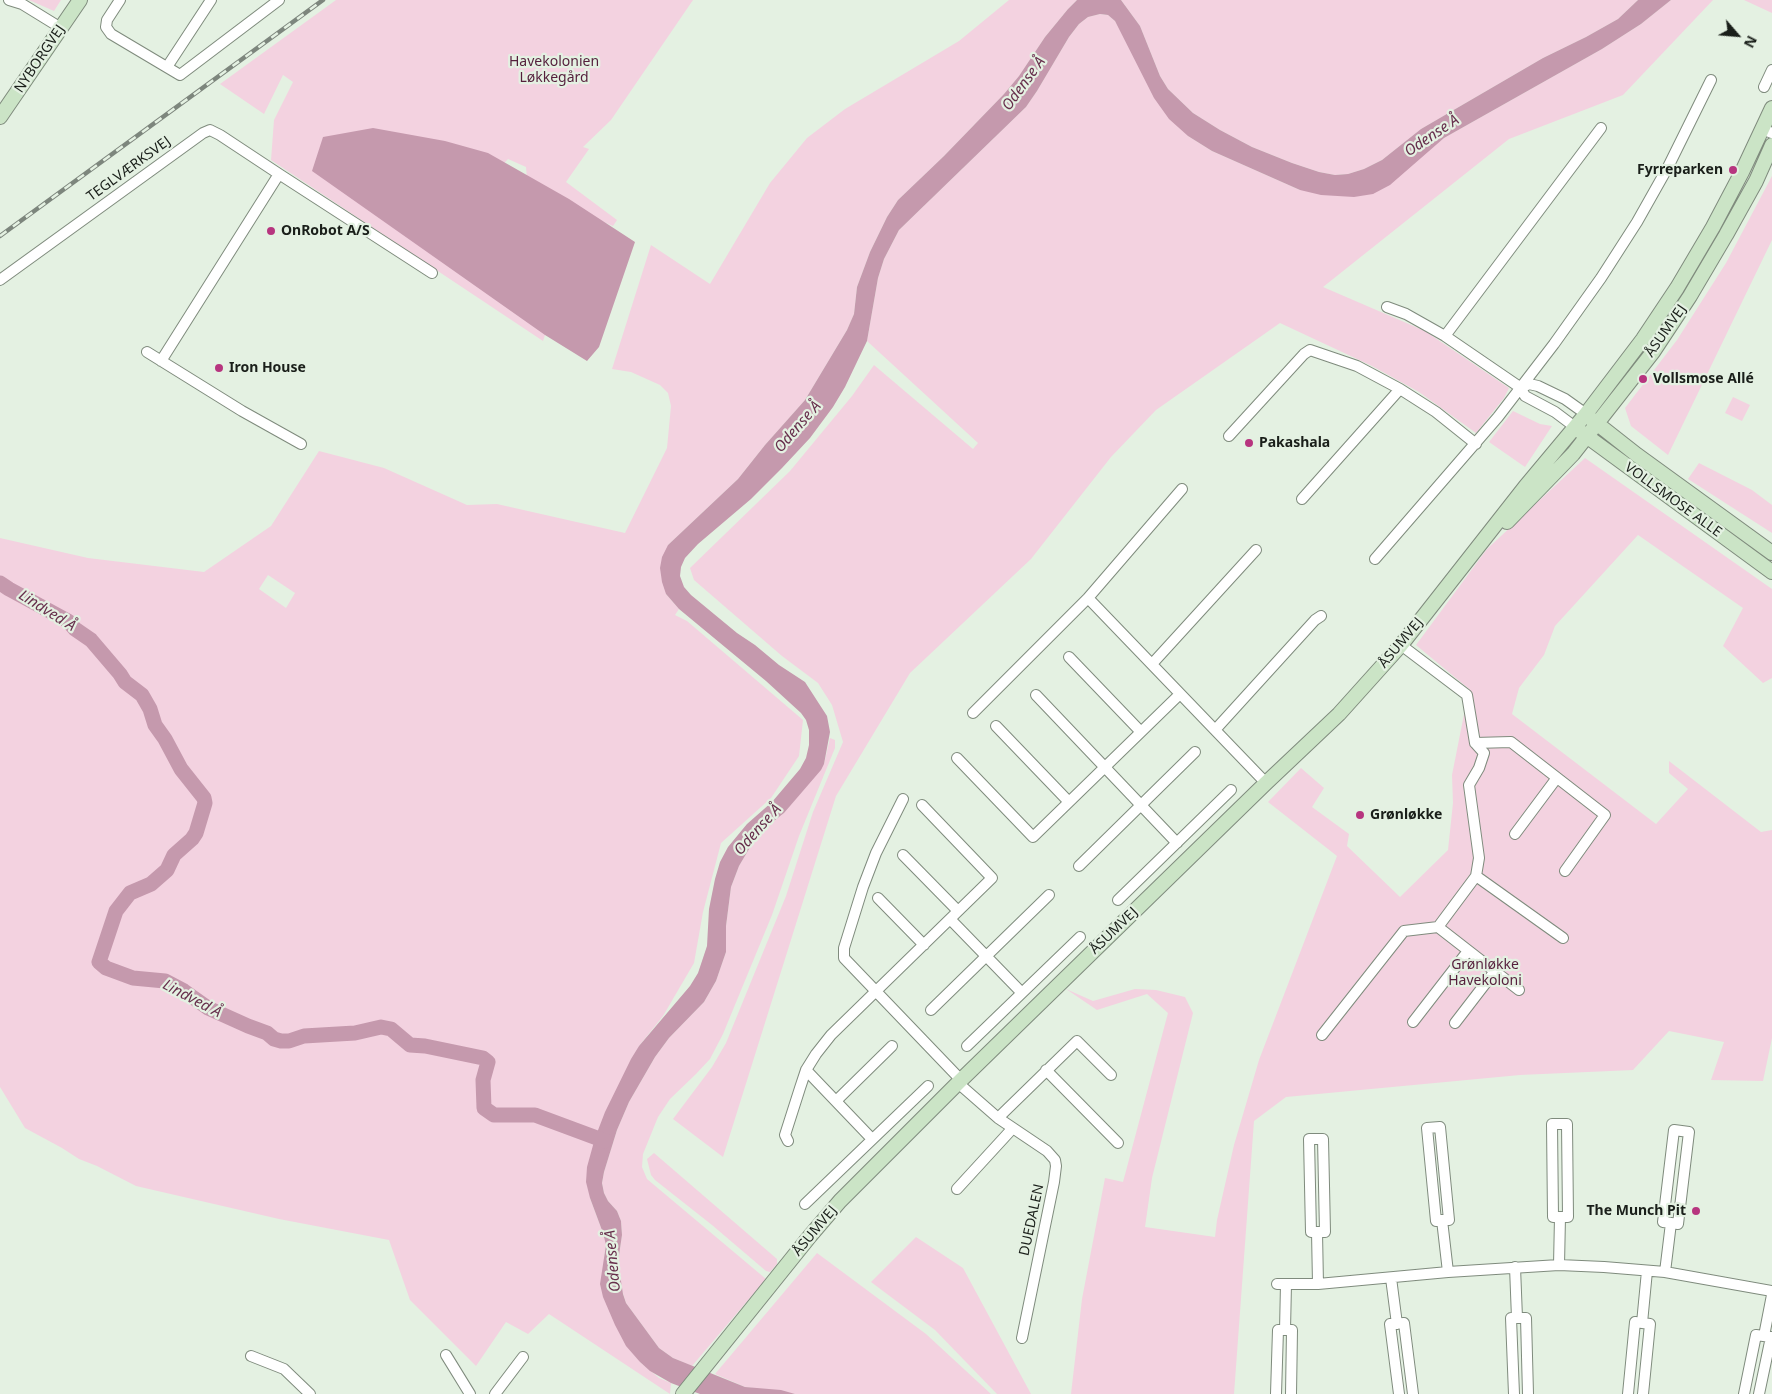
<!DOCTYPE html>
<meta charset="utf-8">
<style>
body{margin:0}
#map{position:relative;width:1772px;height:1394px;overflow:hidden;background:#e4f1e2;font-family:"Noto Sans",sans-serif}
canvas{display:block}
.north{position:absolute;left:1712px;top:10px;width:50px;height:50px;-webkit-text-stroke:4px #e4f1e2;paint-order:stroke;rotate:117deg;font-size:14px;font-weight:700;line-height:20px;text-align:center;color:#1a1f1a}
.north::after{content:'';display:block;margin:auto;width:18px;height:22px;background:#1a1f1a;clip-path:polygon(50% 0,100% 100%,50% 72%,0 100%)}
</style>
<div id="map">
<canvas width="1772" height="1394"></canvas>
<div class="north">N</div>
</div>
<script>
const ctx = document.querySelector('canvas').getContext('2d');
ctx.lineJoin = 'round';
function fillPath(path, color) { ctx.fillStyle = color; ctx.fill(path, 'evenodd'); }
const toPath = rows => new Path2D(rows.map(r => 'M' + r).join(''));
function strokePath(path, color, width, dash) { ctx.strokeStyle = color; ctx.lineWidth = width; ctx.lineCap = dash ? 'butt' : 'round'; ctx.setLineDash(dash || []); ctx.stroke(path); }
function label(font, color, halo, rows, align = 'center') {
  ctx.font = font + ' "Noto Sans",sans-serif'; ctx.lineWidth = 4.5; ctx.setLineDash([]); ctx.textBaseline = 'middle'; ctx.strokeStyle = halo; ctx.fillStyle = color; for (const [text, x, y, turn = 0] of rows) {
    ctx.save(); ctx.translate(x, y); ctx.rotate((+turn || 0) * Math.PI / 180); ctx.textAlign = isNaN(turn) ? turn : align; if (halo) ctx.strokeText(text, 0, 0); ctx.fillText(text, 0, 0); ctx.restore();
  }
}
fillPath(toPath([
 [29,0,61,0,54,11],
 [336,0,693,0,611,120,583,147,589,149,566,182,617,220,613,226,528,190,526,167,508,159,494,174,546,332,543,341,271,160,274,120,293,82,283,75,264,114,220,84],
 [1009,0,1077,0,1068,9,1045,37,1019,76,1004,94,944,156,898,200,887,217,870,252,857,287,854,314,847,330,805,400,765,445,738,479,668,545,666,594,679,609,675,615,687,621,803,720,799,756,771,798,721,843,703,912,694,963,663,1016,639,1046,590,1198,603,1233,606,1245,604,1257,640,1362,659,1378,671,1383,670,1394,549,1314,528,1334,506,1322,476,1366,410,1300,389,1240,279,1219,136,1186,97,1166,79,1159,62,1148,25,1128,0,1087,0,538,88,558,204,572,271,526,319,451,384,468,467,505,497,504,625,533,667,448,671,406,668,393,660,385,631,372,612,369,651,245,710,284,770,183,807,138,845,109,959,41],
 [268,575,295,593,286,608,259,589],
 [1121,0,1638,0,1618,19,1586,37,1543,58,1421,129,1382,160,1364,169,1348,174,1335,175,1319,172,1292,163,1252,147,1220,130,1193,113,1168,89,1160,76,1140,26],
 [1671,0,1713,0,1623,95,1509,139,1323,287,1425,331,1509,388,1504,398,1476,433,1419,392,1372,366,1280,323,1156,410,1111,457,1031,559,910,673,836,796,723,1157,673,1119,712,1067,726,1043,786,896,813,812,843,742,832,705,818,683,782,656,694,580,690,568,790,471,852,396,874,365,973,449,978,443,867,341,878,278,884,259,899,230,1026,107,1037,91,1069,37,1079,24,1088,17,1100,14,1108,15,1115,21,1188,136,1212,151,1300,190,1430,149,1444,138,1602,49,1641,24],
 [1744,0,1772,0,1772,13],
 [1772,176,1772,240,1668,455,1631,426,1625,408,1677,340,1726,263],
 [1733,397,1750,405,1742,421,1725,413],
 [1513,411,1540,424,1552,426,1525,467,1489,442],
 [1585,458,1772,589,1772,678,1763,683,1723,646,1743,608,1638,535,1555,626,1544,655,1519,688,1512,714,1656,824,1688,789,1669,773,1669,761,1761,832,1772,830,1772,1038,1763,1081,1711,1080,1724,1042,1669,1031,1633,1070,1520,1075,1286,1097,1254,1121,1234,1394,1071,1394,1082,1299,1105,1178,1123,1182,1168,1013,1147,994,1097,1010,1066,989,1093,1001,1135,989,1156,990,1185,997,1193,1013,1152,1178,1145,1227,1215,1237,1217,1220,1234,1145,1259,1060,1337,856,1268,802,1301,768,1324,788,1312,807,1349,834,1347,846,1400,897,1448,850,1453,803,1452,775,1469,689,1416,645,1487,549],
 [1699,463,1752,490,1772,505,1772,533,1688,479],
 [830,738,835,740,835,748,799,836,772,915,723,1034,710,1059,696,1074,670,1099,658,1117,643,1154,642,1167,647,1179,766,1279,692,1366,673,1358,659,1348,626,1303,621,1287,618,1262,622,1235,621,1221,617,1211,608,1201,604,1193,602,1183,604,1172,617,1130,629,1102,655,1057,669,1038,704,1002,716,981,726,952,726,926,731,887,739,866,752,844,763,830,784,813,824,764],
 [654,1153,777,1259,777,1264,770,1272,766,1271,712,1225,655,1180,651,1175,647,1159],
 [916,1237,963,1268,1031,1394,997,1394,935,1330,871,1282],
 [817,1253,926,1334,991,1394,795,1394,745,1387,715,1374]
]), '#f3d2e0');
fillPath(toPath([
 [1077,0,1121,0,1140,26,1160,76,1168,89,1193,113,1220,130,1252,147,1292,163,1319,172,1335,175,1348,174,1364,169,1382,160,1421,129,1543,58,1586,37,1618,19,1638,0,1671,0,1641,24,1602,49,1444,138,1390,185,1373,194,1354,197,1321,195,1300,190,1212,151,1188,136,1169,119,1154,98,1115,21,1108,15,1100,14,1088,17,1079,24,1069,37,1037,91,1026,107,899,230,884,259,878,278,867,341,845,387,833,407,810,438,782,468,751,499,698,544,685,558,681,567,680,576,684,587,691,595,737,633,755,645,779,665,805,682,827,716,830,732,824,764,821,770,784,813,765,828,752,844,739,866,731,887,726,926,726,952,716,981,704,1002,669,1038,655,1057,629,1102,617,1130,604,1172,602,1183,604,1193,608,1201,617,1211,621,1221,622,1235,618,1262,623,1294,626,1303,659,1348,673,1358,745,1387,781,1390,795,1394,700,1394,671,1383,650,1371,640,1362,626,1346,615,1325,603,1297,600,1284,606,1245,603,1233,590,1198,586,1182,587,1167,595,1138,605,1112,631,1059,639,1046,690,986,698,973,707,946,709,909,715,879,720,862,728,847,747,824,772,802,800,769,806,758,809,745,809,730,806,720,801,713,766,681,679,609,666,594,662,582,660,568,662,557,668,545,738,479,765,445,805,400,847,330,854,314,857,287,870,252,887,217,898,200,944,156,1004,94,1019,76,1045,37,1068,9],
 [373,128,445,141,488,153,569,199,635,242,599,347,587,361,545,335,312,171,323,137]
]), '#c599ad');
strokePath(toPath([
 [0,583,9,589,68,621,75,629,91,640,120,674,125,682,142,695,150,709,155,725,165,739,181,769,204,798,205,803,196,833,192,839,174,855,167,870,151,884,130,893,116,911,99,962,106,968,133,978,165,981,184,991,208,1008,248,1026,267,1033,274,1039,281,1041,289,1041,304,1036,355,1033,381,1027,391,1029,410,1045,425,1046,483,1058,488,1062,483,1080,484,1108,494,1115,535,1115,605,1141]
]), '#c599ad', 15);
const street = toPath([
 [9,0,22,4,61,28],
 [120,0,107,20,106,27,111,34,180,75,279,0],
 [167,67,211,0],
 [1764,87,1772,70],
 [1762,129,1772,133],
 [279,174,432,273],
 [0,280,203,133,210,130,220,135,279,174,161,361],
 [1387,307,1406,314,1445,336,1521,388,1525,396,1555,412,1575,427],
 [1445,336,1601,128],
 [147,352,242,411,301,444],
 [1521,388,1529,384,1538,386,1565,399,1586,414],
 [1229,436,1304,354,1310,350,1357,366,1400,389,1436,412,1476,444],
 [1302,499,1400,389],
 [1375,559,1498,417,1554,344,1601,278,1637,222,1668,167,1711,80],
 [1088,598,1266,783],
 [1401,645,1467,695,1475,743,1484,753,1479,768,1469,785,1479,858,1476,876,1438,927,1519,990],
 [1069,657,1141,732],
 [1152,664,1256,550],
 [1036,695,1177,843],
 [973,713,1088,598,1182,489],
 [996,726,1069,802],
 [1215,730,1315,620,1321,616],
 [1475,743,1511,742,1605,815,1565,871],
 [957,758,1033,837,1180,694],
 [903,799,876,853,863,887,844,948,844,958,961,1080],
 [1515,834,1556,779],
 [903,855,958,911],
 [1079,866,1195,752],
 [1476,876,1563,938],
 [878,898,924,945],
 [1118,900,1231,790],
 [950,919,1022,993],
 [931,1010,1049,895],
 [1413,1022,1468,951],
 [1455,1023,1495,971],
 [1322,1035,1404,931,1438,927],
 [967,1046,1080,937],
 [806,1070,872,1139],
 [1046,1070,1118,1143],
 [958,1083,998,1118,1047,1151,1055,1160,1056,1166,1054,1182,1022,1338],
 [836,1101,892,1046],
 [998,1118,1077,1041,1111,1075],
 [788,1141,785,1135,800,1088,806,1070,816,1054,831,1035,992,878,922,805],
 [957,1189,1012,1129],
 [805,1204,928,1086],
 [1442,1220,1436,1221,1427,1128,1440,1127,1449,1220,1442,1220,1448,1272],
 [1317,1232,1311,1232,1309,1139,1323,1139,1325,1232,1317,1232,1318,1284],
 [1559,1265,1560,1217,1568,1217,1567,1124,1552,1124,1553,1217,1560,1217],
 [1515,1267,1517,1318],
 [1665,1272,1671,1223,1678,1224,1689,1132,1674,1130,1663,1222,1671,1223],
 [1391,1278,1397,1324],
 [1277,1284,1318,1284,1448,1272,1559,1265,1604,1267,1665,1272,1772,1291],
 [1642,1323,1647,1271],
 [1285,1330,1286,1284],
 [1764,1336,1772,1295],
 [446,1355,470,1394],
 [251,1356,284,1369,310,1394],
 [495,1394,523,1357],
 [1276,1394,1278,1330,1292,1330,1291,1394],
 [1399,1394,1390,1324,1404,1323,1413,1394],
 [1514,1394,1511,1318,1526,1318,1528,1394],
 [1628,1394,1635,1322,1650,1324,1643,1394],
 [1744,1394,1756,1335,1771,1337,1759,1394]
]);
const secondary = toPath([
 [0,117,80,0],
 [1590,418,1637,455,1772,553],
 [1581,432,1772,572],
 [1507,522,1573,454,1653,352,1690,296,1726,235,1756,181,1772,145],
 [683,1394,810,1236,840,1201,961,1080,1266,783,1339,714,1401,645,1525,487,1586,414,1643,339,1677,288,1713,227,1742,172,1772,108]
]);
strokePath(street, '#7f8b7d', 12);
strokePath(secondary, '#7f8b7d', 16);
strokePath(street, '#fff', 10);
strokePath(secondary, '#cbe4c6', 14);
const rail = toPath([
 [0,236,323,0]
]);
strokePath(rail, '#7d867d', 4.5);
strokePath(rail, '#e4f1e2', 2.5, [8]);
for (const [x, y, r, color] of [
 [1733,170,5,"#b7357f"],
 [271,231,5,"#b7357f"],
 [219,368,5,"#b7357f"],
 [1643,379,5,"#b7357f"],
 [1249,443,5,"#b7357f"],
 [1360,815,5,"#b7357f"],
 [1696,1211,5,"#b7357f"]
]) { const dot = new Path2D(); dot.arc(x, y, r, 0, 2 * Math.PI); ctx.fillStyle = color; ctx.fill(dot); strokePath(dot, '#e4f1e2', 2); }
label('14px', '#1a1f1a', '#e4f1e2', [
 ["NYBORGVEJ",40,59,-56],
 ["TEGLVÆRKSVEJ",129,169,-36],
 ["ÅSUMVEJ",1666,331,-55],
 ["VOLLSMOSE ALLE",1673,500,36],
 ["ÅSUMVEJ",1401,643,-50],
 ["ÅSUMVEJ",1114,931,-44],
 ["DUEDALEN",1032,1220,-78],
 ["ÅSUMVEJ",815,1231,-50]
]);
label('14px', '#551f3c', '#e4f1e2', [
 ["Havekolonien",554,62],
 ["Løkkegård",554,78],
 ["Grønløkke",1485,965],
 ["Havekoloni",1485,981]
]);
label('bold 14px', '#1a1f1a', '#e4f1e2', [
 ["Fyrreparken",1723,170,"right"],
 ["OnRobot A/S",281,231],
 ["Iron House",229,368],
 ["Vollsmose Allé",1653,379],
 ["Pakashala",1259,443],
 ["Grønløkke",1370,815],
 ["The Munch Pit",1686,1211,"right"]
], 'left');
label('italic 15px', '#672f4c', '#e4f1e2', [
 ["Odense Å",1024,84,-54],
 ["Odense Å",1432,136,-34],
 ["Odense Å",798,427,-49],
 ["Lindved Å",47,611,32],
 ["Odense Å",758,830,-48],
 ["Lindved Å",192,999,28],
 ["Odense Å",613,1261,-95]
]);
</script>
